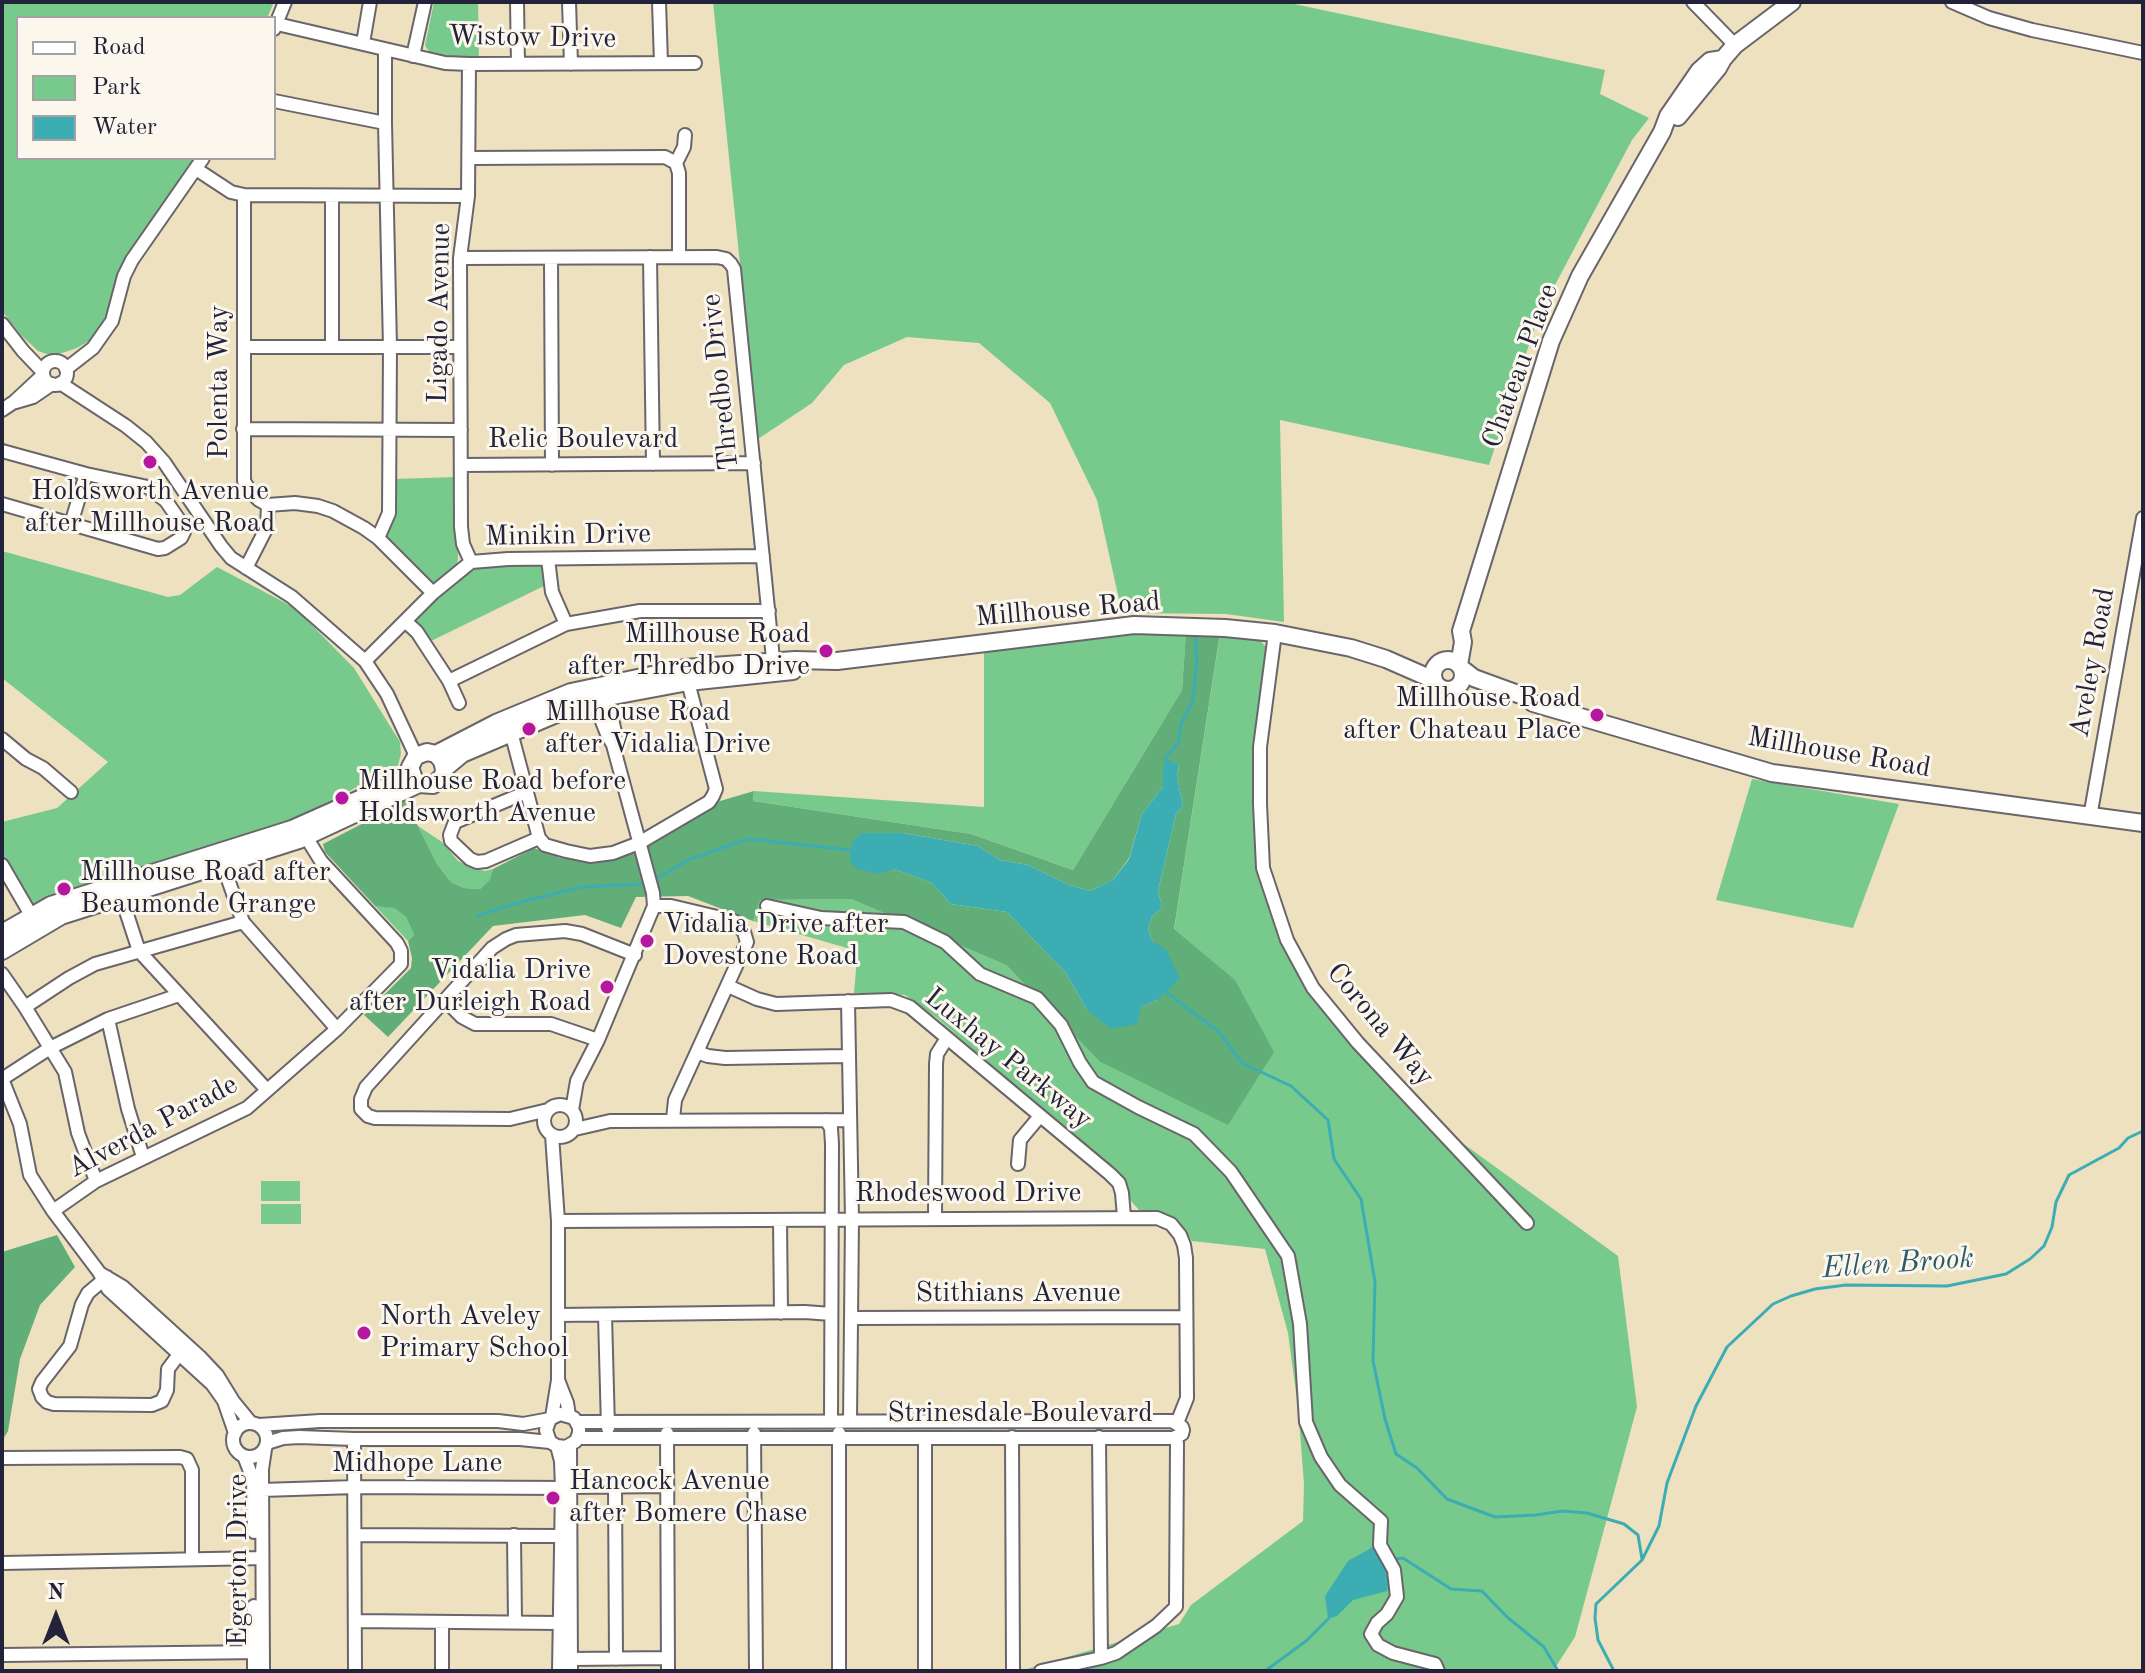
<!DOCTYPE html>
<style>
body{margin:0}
#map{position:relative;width:2145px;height:1673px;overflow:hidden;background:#eee1c0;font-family:"Old Standard TT",serif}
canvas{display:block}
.frame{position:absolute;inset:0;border:4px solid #22223b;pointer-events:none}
.legend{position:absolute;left:16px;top:16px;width:260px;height:144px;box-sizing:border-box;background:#fbf7ec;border:2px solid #a4a2a5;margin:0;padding:10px 14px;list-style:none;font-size:24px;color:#22223b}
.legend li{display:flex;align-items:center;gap:16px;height:40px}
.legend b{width:40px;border:2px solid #a4a2a5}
.north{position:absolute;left:16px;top:1577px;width:80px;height:80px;-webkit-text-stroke:6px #fbf7ec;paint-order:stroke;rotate:0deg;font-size:22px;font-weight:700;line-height:32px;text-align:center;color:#22223b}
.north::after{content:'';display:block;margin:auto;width:28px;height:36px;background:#22223b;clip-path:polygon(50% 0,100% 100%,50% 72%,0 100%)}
</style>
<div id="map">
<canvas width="2145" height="1673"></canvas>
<div class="frame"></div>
<ul class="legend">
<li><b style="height:10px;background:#fff"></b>Road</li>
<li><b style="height:22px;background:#78ca8c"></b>Park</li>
<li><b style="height:22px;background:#3badb3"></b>Water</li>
</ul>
<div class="north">N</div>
</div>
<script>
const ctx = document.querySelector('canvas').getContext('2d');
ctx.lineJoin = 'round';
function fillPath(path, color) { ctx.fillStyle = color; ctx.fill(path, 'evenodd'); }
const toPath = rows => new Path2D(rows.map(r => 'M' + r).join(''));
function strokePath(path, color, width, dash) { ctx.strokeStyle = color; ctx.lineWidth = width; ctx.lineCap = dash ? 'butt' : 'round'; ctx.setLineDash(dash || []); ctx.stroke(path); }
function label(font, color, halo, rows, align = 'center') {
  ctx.font = font + ' "Old Standard TT",serif'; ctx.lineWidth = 6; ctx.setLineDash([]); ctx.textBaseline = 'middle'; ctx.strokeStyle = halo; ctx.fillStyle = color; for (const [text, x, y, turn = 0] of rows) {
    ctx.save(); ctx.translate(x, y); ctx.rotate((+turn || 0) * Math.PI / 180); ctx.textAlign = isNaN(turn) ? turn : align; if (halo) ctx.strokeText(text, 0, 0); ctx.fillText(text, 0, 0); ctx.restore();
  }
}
fillPath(toPath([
 [2,2,274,2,267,18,18,18,18,158,194,158,186,175,131,254,107,319,94,338,77,348,53,356,38,351,21,335,2,311],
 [434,2,478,2,479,61,433,55,427,49,425,45],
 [713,2,1285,2,1605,70,1600,94,1649,118,1632,140,1539,315,1489,465,1280,420,1284,622,1226,614,1122,613,1097,500,1050,403,979,343,907,337,844,365,812,403,758,439],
 [457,477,458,559,457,564,438,581,429,583,386,539,393,504,396,501,396,485,392,482,392,479],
 [2,551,168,597,180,595,217,567,295,608,354,668,400,742,401,754,398,765,393,770,353,789,304,821,38,905,31,904,26,898,2,856,2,822,57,808,108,762,2,678],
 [506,562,508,565,525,566,528,562,537,563,543,568,546,585,429,642,417,627,416,617,452,581,468,569,483,564],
 [1131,632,1186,632,1182,690,1073,870,971,834,753,801,754,791,984,807,984,647],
 [1220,634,1259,639,1266,647,1261,685,1254,785,1258,869,1314,996,1439,1126,1618,1256,1637,1407,1575,1637,1553,1671,1020,1671,1179,1624,1191,1605,1303,1521,1304,1484,1298,1407,1288,1333,1265,1249,1192,1241,1177,1221,1139,1210,1130,1200,1124,1181,937,1018,905,995,854,993,857,958,847,948,753,921,759,900,851,899,1006,965,1099,1061,1233,979,1174,930],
 [1752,779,1899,804,1853,928,1716,900],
 [418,826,442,842,458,861,471,867,485,871,493,869,491,880,480,889,464,888,451,882,437,864],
 [379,905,394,908,406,917,414,935,408,941,375,906],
 [261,1181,300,1181,300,1201,261,1201],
 [261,1204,301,1204,301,1224,261,1224]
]), '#78ca8c');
fillPath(toPath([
 [1186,632,1220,633,1174,929,1235,980,1274,1052,1228,1125,1099,1061,1006,965,851,899,760,900,753,921,688,896,636,897,621,928,585,915,493,926,388,1037,364,1015,411,968,412,958,408,941,414,935,406,917,394,908,375,906,325,852,323,844,406,801,408,810,418,826,437,864,451,882,464,888,480,889,490,880,493,869,534,848,560,858,591,861,632,853,720,801,754,791,753,801,971,834,1073,870,1182,690],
 [1179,766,1177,777,1183,806,1176,814,1158,891,1162,907,1152,917,1148,929,1153,942,1157,1000,1141,1007,1087,1010,1066,973,1007,912,951,904,932,883,894,869,862,833,903,833,978,846,1000,860,1028,865,1069,885,1090,891,1113,880,1129,858,1142,814,1163,787,1163,770],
 [57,1235,75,1267,40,1305,20,1359,8,1431,2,1441,2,1252]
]), '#62ae78');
fillPath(toPath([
 [1165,758,1179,765,1177,777,1183,806,1176,814,1158,891,1162,907,1152,917,1148,929,1153,942,1166,949,1180,979,1157,1000,1141,1007,1137,1024,1111,1029,1087,1010,1066,973,1007,912,951,904,932,883,894,869,877,874,858,869,850,862,852,842,862,833,903,833,978,846,1000,860,1028,865,1069,885,1090,891,1113,880,1129,859,1142,814,1163,787,1163,770],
 [1373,1547,1390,1573,1387,1591,1353,1600,1337,1616,1328,1619,1325,1596,1348,1561]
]), '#3badb3');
strokePath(toPath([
 [1165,758,1178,743,1181,724,1193,700,1197,659,1195,635],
 [652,881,690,859,748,839,850,850],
 [477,916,520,902,582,887,645,884],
 [1166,992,1219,1032,1242,1063,1291,1086,1328,1120,1334,1159,1361,1199,1375,1282,1373,1361,1385,1419,1396,1454,1417,1468,1447,1499,1495,1517,1536,1515,1562,1511,1587,1513,1624,1524,1638,1535,1642,1559],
 [1394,1559,1403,1558,1451,1589,1482,1591,1507,1617,1544,1647,1558,1671],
 [1265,1671,1306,1641,1328,1619],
 [1614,1671,1598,1640,1595,1618,1596,1604,1642,1560,1659,1526,1667,1483,1696,1406,1727,1347,1773,1304,1791,1296,1815,1289,1846,1285,1947,1286,2006,1274,2030,1259,2044,1246,2052,1227,2056,1202,2069,1175,2119,1148,2128,1138,2143,1131]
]), '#3badb3', 3);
const minor = toPath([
 [517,2,518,64],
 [569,2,571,64],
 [659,2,661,63],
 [1693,2,1735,45],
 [1952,2,1989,18,2032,30,2143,53],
 [277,24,445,63,469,64,695,63],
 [274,29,285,2],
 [363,43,370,2],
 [413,56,425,2],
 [469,64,468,196,460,258,461,527,463,544,471,562],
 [274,101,385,123],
 [469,158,665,157,676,163,679,173,679,257],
 [676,163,684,147,685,135],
 [196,169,231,192,244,195,468,196],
 [244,195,244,481,250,491,259,500,268,505,295,503,318,506,333,511,364,528,378,538,433,593],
 [332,196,332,347],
 [650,257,653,464],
 [460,258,717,257,726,259,731,264,734,269,774,669],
 [551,258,552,465],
 [2,324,23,351,43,372],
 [244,347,460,347],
 '43 373a12 12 0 1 1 24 0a12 12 0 1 1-24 0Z',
 [66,369,93,348,112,321,124,276,132,260,203,158],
 [60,383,126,426,146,442,164,462,221,546,231,558,292,597,365,661,387,694,416,756],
 [16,402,33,397,52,384],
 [2,410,14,402,43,375],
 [243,429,461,430],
 [2,451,86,474,148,487,166,501,184,527,184,532,181,538,165,548,158,549,2,504],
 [461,465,754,463],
 [71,524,86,474],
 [378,538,389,513,390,347,385,123,385,50],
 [548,559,552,592,566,624],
 [246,568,267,527,268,505],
 [405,621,417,632,449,681,459,703],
 [1275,633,1260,747,1260,804,1263,868,1287,940,1313,988,1358,1043,1527,1223],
 [365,661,433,593,471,562,508,559,763,556],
 [449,681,566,624,640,611,769,611],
 [605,689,615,732,613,745],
 [511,732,539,838,545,845,566,851,590,856,613,853,639,843,709,802,713,796,716,789,688,682],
 [2,739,26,759,43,768,71,792],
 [527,792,455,822,450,835,451,841,470,859,477,862,486,861,539,838],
 [2090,817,2143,518],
 [2,865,31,915],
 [223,865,243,922,337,1029],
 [121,896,139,951,267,1090],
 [654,906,671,906,734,921,744,932,747,942,675,1100,673,1119],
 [767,906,821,918,904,922,945,942,980,974,1037,998,1061,1025,1080,1063,1093,1082,1138,1107,1194,1134,1231,1172,1288,1256,1300,1324,1306,1422,1321,1457,1340,1485,1381,1521,1380,1545,1394,1570,1397,1597,1387,1614,1377,1623,1371,1634,1378,1645,1393,1653,1435,1664,1438,1671],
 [2,974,25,1007,65,1072,78,1133,96,1181],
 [728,986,757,999,776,1004,891,1000,910,1007,1110,1174,1119,1183,1122,1193,1124,1217],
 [446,1001,462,1017,475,1024,551,1024,598,1040],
 [848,1001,852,1219,850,1421],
 [25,1007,69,978,95,964,243,922],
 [108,1019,128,1109,143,1157],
 [697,1052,708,1056,725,1058,848,1056],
 [2,1079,20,1124,30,1175,53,1211,99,1272,108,1289,212,1384,224,1401,235,1433],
 [2,1079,50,1048,108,1019,179,995],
 '544 1121a16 16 0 1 1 32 0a16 16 0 1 1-32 0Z',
 [548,1110,510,1119,375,1118,368,1116,361,1109,361,1099,366,1087,492,948,506,939,516,935,565,931,582,934,635,955],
 [572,1110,577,1081,598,1040,654,906,653,893,613,745,607,734,592,696],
 [826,1120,831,1128,832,1144,831,1421],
 [575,1129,610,1121,849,1120],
 [1018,1164,1020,1140,1040,1116],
 [53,1211,96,1181,247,1108,337,1029,401,964,401,951,397,943,321,861,306,837],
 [935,1218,936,1064,937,1054,947,1038],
 [780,1220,781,1313],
 [558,1221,1157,1218,1171,1224,1180,1235,1184,1245,1186,1258,1187,1398,1177,1423],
 [101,1274,123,1287,201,1358,217,1375,233,1401,251,1423],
 [107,1277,88,1293,82,1304,70,1346,42,1382,39,1389,42,1397,47,1402,54,1404,152,1405,162,1401,167,1390,168,1369,186,1345],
 [558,1315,805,1312,831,1314],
 [605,1315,608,1428],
 [852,1318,1185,1317],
 [558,1380,567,1403,569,1415],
 [552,1417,558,1380,558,1221,552,1135],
 [577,1422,1172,1421,1182,1427,1183,1430,1182,1434,1173,1438,578,1438],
 '233 1440a17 17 0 1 1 34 0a17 17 0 1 1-34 0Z',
 [259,1425,320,1421,498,1421,523,1424,550,1419],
 [667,1433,668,1671],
 [754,1433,756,1671],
 [839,1433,839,1671],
 [1012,1437,1013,1671],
 [1099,1437,1101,1658],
 [354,1439,355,1671],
 [267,1443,283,1438,299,1437,354,1439,520,1439,550,1442,557,1446,566,1447,576,1441,579,1433,579,1427,574,1418,560,1414,550,1419,546,1430,550,1442],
 [570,1445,571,1671],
 [557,1446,561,1461,562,1488,559,1671],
 [244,1456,253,1479,254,1532],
 [2,1458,180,1457,187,1459,192,1470,192,1559],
 [615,1486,616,1659],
 [571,1487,667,1486],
 [262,1490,355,1487,571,1488],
 [355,1535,560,1536],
 [514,1535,515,1622],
 [2,1563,262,1558],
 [355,1621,559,1623],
 [442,1622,442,1671],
 [2,1655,263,1652],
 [571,1659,668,1658],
 [254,1671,254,1606],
 [263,1671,262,1469,265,1449],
 [925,1671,925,1438],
 [1041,1671,1101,1658,1116,1653,1156,1626,1176,1607,1177,1443,1175,1438]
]);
const major = toPath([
 [1678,117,1718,68,1723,59,1735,45,1792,2],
 '1433 675a15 15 0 1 1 30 0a15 15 0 1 1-30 0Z',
 [1459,665,1463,642,1461,631,1551,341,1580,276,1662,132,1668,116,1699,71,1710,61,1723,59],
 [1461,668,1474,678,1526,697,1533,703,1772,773,2143,823],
 [436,754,496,723,571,692,685,668,795,660,837,661,1134,625,1225,628,1275,633,1351,648,1386,659,1434,680],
 [444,769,442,761,436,754,427,752,416,756,410,767,414,779,419,784,433,785,443,776,444,769,462,754,573,707,608,697,688,682,793,671],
 [2,933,51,905,292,829,382,789,411,773],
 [2,951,61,916,299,840,419,784]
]);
strokePath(minor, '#69656a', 16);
strokePath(major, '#69656a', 20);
strokePath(minor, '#fff', 12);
strokePath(major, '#fff', 16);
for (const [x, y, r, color] of [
 [150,462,8,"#b5179e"],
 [826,651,8,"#b5179e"],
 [1597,715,8,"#b5179e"],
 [529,729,8,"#b5179e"],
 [342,798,8,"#b5179e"],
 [64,889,8,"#b5179e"],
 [647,941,8,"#b5179e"],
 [607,987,8,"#b5179e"],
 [364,1333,8,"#b5179e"],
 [553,1498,8,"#b5179e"]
]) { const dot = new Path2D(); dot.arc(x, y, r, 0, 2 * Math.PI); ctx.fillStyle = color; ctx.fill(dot); strokePath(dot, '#fbf7ec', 3); }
label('28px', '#22223b', '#fbf7ec', [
 ["Wistow Drive",532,38,1],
 ["Ligado Avenue",440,313,-89],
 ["Chateau Place",1521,366,-70],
 ["Polenta Way",220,382,-90],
 ["Thredbo Drive",721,382,-96],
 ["Relic Boulevard",583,440],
 ["Minikin Drive",568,536,-1],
 ["Millhouse Road",1068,610,-5],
 ["Aveley Road",2093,663,-80],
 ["Millhouse Road",1839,753,10],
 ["Corona Way",1380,1025,50],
 ["Luxhay Parkway",1008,1059,39],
 ["Alverda Parade",153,1127,-28],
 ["Rhodeswood Drive",968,1194],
 ["Stithians Avenue",1018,1294],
 ["Strinesdale Boulevard",1020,1414],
 ["Midhope Lane",417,1464],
 ["Egerton Drive",239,1560,-90]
]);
label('28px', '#22223b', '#fbf7ec', [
 ["Holdsworth Avenue",150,492,"center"],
 ["after Millhouse Road",150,524,"center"],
 ["Millhouse Road",810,635,"right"],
 ["after Thredbo Drive",810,667,"right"],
 ["Millhouse Road",1581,699,"right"],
 ["after Chateau Place",1581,731,"right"],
 ["Millhouse Road",545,713],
 ["after Vidalia Drive",545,745],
 ["Millhouse Road before",358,782],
 ["Holdsworth Avenue",358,814],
 ["Millhouse Road after",80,873],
 ["Beaumonde Grange",80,905],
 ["Vidalia Drive after",663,925],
 ["Dovestone Road",663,957],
 ["Vidalia Drive",591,971,"right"],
 ["after Durleigh Road",591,1003,"right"],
 ["North Aveley",380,1317],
 ["Primary School",380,1349],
 ["Hancock Avenue",569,1482],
 ["after Bomere Chase",569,1514]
], 'left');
label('italic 30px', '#2c5a6b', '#fbf7ec', [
 ["Ellen Brook",1898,1264,-4]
]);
</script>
